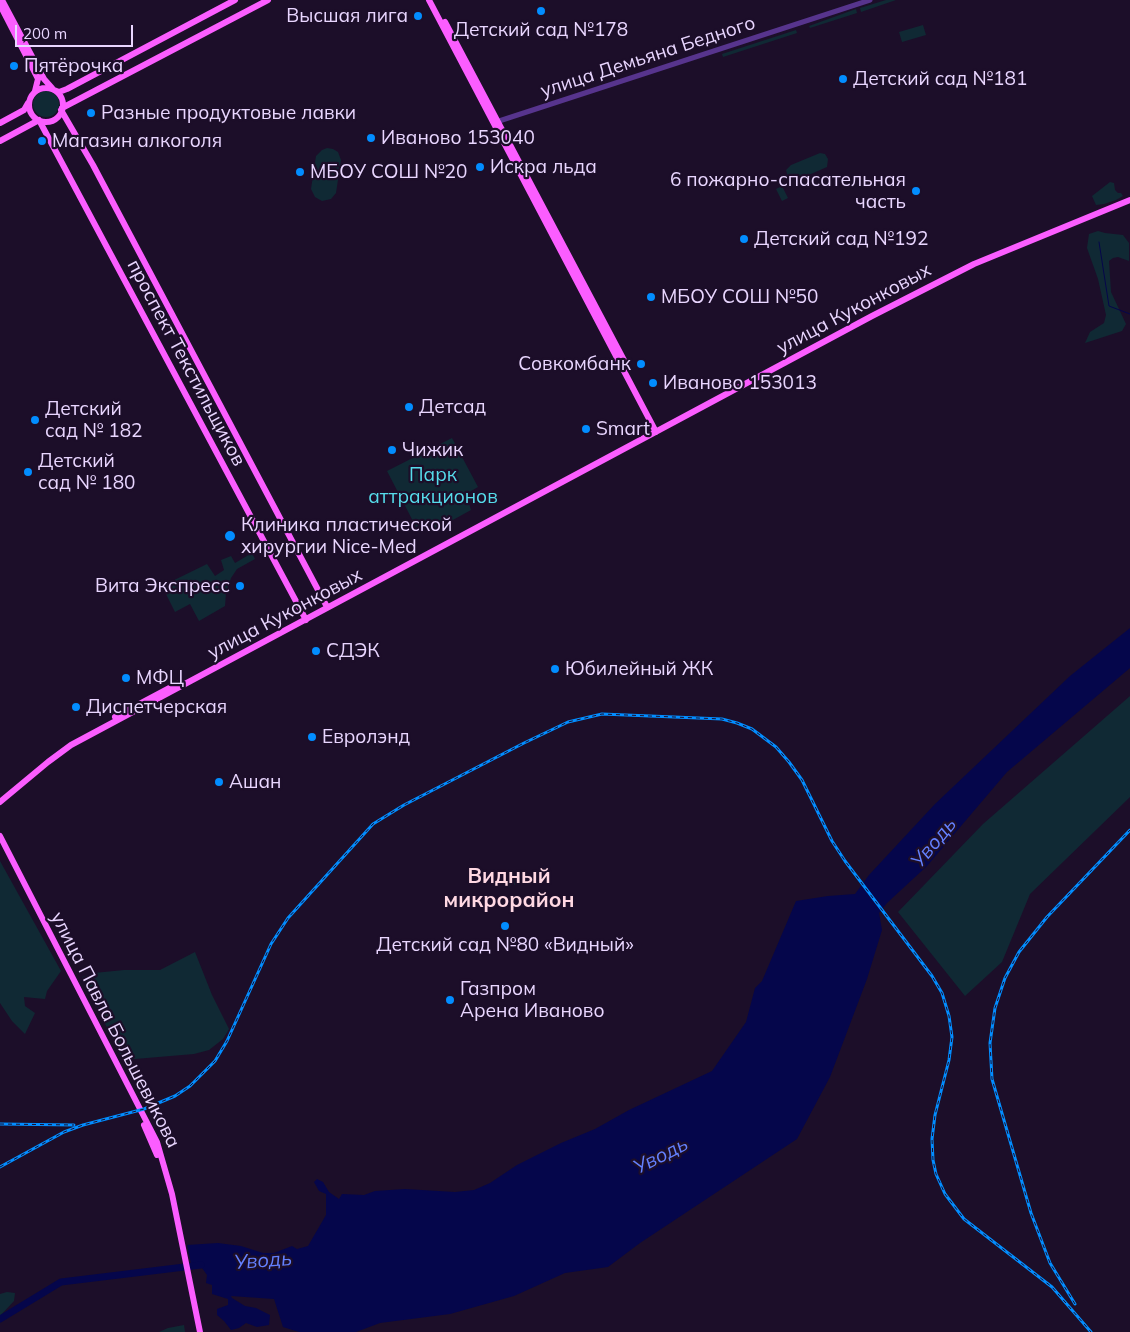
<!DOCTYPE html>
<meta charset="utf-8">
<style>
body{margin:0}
#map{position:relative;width:1130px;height:1332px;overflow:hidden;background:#1c0e29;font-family:Mulish,sans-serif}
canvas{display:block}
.scale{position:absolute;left:15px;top:25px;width:118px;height:22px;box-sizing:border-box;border:2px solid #e9d6ff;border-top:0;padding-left:6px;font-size:15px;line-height:18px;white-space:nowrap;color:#e9d6ff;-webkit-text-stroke:4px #1c0e29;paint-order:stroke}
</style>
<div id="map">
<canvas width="1130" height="1332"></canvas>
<div class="scale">200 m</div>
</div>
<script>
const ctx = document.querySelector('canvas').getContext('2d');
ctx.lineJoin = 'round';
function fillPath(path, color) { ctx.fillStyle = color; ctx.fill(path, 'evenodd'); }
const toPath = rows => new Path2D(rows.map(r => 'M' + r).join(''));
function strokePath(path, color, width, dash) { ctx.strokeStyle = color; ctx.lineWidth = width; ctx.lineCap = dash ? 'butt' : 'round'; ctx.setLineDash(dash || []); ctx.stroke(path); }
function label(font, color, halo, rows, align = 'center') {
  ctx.font = font + ' Mulish,sans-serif'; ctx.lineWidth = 4.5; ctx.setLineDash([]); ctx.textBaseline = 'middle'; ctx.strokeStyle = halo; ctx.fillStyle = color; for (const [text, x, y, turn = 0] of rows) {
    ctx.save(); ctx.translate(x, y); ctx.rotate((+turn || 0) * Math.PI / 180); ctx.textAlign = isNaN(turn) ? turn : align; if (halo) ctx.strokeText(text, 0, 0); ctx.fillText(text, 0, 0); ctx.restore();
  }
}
fillPath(toPath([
 [886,0,896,0,861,12,860,8],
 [856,9,857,13,810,28,809,26],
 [923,25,926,35,902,42,899,32],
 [796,30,797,33,723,57,722,54],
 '33 104a13 13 0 1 1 26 0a13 13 0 1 1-26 0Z',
 [327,148,333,149,338,152,341,160,336,193,331,199,322,201,315,197,311,189,316,156,322,150],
 [820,153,825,154,828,159,827,167,797,180,794,180,788,177,786,170,791,165],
 [1110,182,1114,183,1115,190,1118,193,1121,193,1123,196,1116,200,1104,204,1096,205,1092,196],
 [782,186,788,198,782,201,776,189],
 [1098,231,1105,233,1123,235,1129,243,1129,261,1118,257,1113,258,1109,261,1111,292,1126,324,1122,331,1085,343,1090,332,1104,323,1106,315,1098,279,1087,248,1089,234],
 [452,438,478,487,466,494,471,510,431,532,426,522,416,527,387,471],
 [252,553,255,559,237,569,231,578,226,593,225,606,199,621,190,604,175,612,162,586,207,564,215,576,224,570,221,560,231,556,235,563],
 [1130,696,1130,797,1030,894,1002,962,965,996,898,912,983,824],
 [0,861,61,971,47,991,45,999,24,997,25,1006,35,1013,25,1034,12,1021,0,1003],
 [519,870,525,877,519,884,515,885,512,883,509,888,504,884,508,879,510,881],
 [195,952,212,995,229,1029,223,1039,209,1050,194,1054,123,1060,82,977,94,973,124,970,160,970],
 [7,1292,15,1293,14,1301,0,1316,0,1294],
 [184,1325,185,1332,159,1332,168,1328]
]), '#102934');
fillPath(toPath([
 [1130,628,1130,668,1007,772,927,866,887,903,879,913,882,930,867,979,830,1077,797,1139,640,1243,608,1267,565,1273,514,1296,450,1314,380,1323,356,1332,299,1332,283,1327,274,1299,231,1296,232,1298,245,1306,256,1308,270,1315,269,1325,257,1327,246,1323,239,1328,231,1330,224,1321,217,1315,217,1309,228,1305,228,1299,212,1294,212,1285,206,1283,207,1275,202,1268,192,1268,187,1245,218,1243,241,1246,263,1253,274,1253,292,1246,297,1249,308,1246,326,1215,326,1194,319,1191,314,1182,317,1179,323,1182,329,1192,339,1199,342,1194,364,1195,375,1191,405,1189,455,1192,474,1190,490,1183,517,1165,561,1143,595,1129,629,1110,712,1071,746,1022,755,988,762,981,796,901,828,896,855,894,869,875,935,804,1070,676]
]), '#05064b');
strokePath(toPath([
 [1099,242,1109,306,1130,314]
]), '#05064b', 1);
strokePath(toPath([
 [0,1319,61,1282,201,1265]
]), '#05064b', 7);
strokePath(toPath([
 [496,122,870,0]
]), '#57348d', 5);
strokePath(toPath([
 [2,0,44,79,52,88],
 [429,0,656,432],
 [0,5,38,79,35,91],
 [445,22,626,364],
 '29 105a17 17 0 1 1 34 0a17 17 0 1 1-34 0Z',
 [54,90,59,92,67,89,235,0],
 [62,108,268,0],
 [61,110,93,165,326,605],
 [39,120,306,620],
 [0,123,24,110,28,103],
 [0,141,39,120],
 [115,717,177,684],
 [0,802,48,762,71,745,872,316,974,264,1130,200],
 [0,836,157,1142,172,1194,200,1332],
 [144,1125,157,1155]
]), '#fb5dff', 6);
const rail = toPath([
 [0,1124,74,1125],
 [0,1167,64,1132,83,1125,144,1109,175,1096,190,1086,215,1061,227,1041,271,944,288,918,373,824,404,805,524,743,568,722,602,714,722,719,737,723,752,729,776,747,789,762,802,780,832,841,845,861,932,976,942,993,949,1016,952,1037,949,1060,935,1115,932,1139,933,1160,936,1174,945,1194,964,1219,1052,1287,1091,1332],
 [1075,1304,1050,1263,1031,1213,992,1079,990,1043,995,1008,1005,978,1019,952,1047,917,1130,830]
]);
strokePath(rail, '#028dff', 3);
strokePath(rail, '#1c0e29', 1, [4]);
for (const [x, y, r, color] of [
 [541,11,5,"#028dff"],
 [418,16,5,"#028dff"],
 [14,66,5,"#028dff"],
 [843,79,5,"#028dff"],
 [91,113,5,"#028dff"],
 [371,138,5,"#028dff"],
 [42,141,5,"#028dff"],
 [480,167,5,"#028dff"],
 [300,172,5,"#028dff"],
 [916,191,5,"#028dff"],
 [744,239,5,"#028dff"],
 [651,297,5,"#028dff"],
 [641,364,5,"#028dff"],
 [653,383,5,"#028dff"],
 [409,407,5,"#028dff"],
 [35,420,5,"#028dff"],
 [586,429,5,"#028dff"],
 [392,450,5,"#028dff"],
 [28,472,5,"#028dff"],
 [230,536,6,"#028dff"],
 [240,586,5,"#028dff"],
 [316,651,5,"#028dff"],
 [555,669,5,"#028dff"],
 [126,678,5,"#028dff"],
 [76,707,5,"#028dff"],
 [312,737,5,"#028dff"],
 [219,782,5,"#028dff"],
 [505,926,5,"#028dff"],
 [450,1000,5,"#028dff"]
]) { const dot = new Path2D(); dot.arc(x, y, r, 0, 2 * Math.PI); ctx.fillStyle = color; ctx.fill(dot); strokePath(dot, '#1c0e29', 2); }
label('19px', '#e9d6ff', '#1c0e29', [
 ["Высшая лига",408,16,"right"],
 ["Детский сад №178",541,30,"center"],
 ["Пятёрочка",24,66],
 ["Детский сад №181",853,79],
 ["Разные продуктовые лавки",101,113],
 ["Иваново 153040",381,138],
 ["Магазин алкоголя",52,141],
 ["Искра льда",490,167],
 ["МБОУ СОШ №20",310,172],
 ["6 пожарно-спасательная",906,180,"right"],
 ["часть",906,202,"right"],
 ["Детский сад №192",754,239],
 ["МБОУ СОШ №50",661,297],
 ["Совкомбанк",631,364,"right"],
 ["Иваново 153013",663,383],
 ["Детсад",419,407],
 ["Детский",45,409],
 ["сад № 182",45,431],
 ["Smart",596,429],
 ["Чижик",402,450],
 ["Детский",38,461],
 ["сад № 180",38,483],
 ["Клиника пластической",241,525],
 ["хирургии Nice-Med",241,547],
 ["Вита Экспресс",230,586,"right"],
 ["СДЭК",326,651],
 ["Юбилейный ЖК",565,669],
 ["МФЦ",136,678],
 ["Диспетчерская",86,707],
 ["Евролэнд",322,737],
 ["Ашан",229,782],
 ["Детский сад №80 «Видный»",505,945,"center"],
 ["Газпром",460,989],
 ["Арена Иваново",460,1011]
], 'left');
label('19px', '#e9d6ff', '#1c0e29', [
 ["улица Демьяна Бедного",648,57,-18],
 ["улица Куконковых",854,309,-28],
 ["проспект Текстильщиков",186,363,62],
 ["улица Куконковых",285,614,-28],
 ["улица Павла Большевикова",115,1030,63]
]);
label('19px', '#56dceb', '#1c0e29', [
 ["Парк",433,475],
 ["аттракционов",433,497]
]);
label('italic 20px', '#6481ff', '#1c0e29', [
 ["Уводь",934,843,-50],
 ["Уводь",661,1156,-27],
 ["Уводь",263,1261,-4]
]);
label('bold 21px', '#ffd8e3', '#1c0e29', [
 ["Видный",509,877],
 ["микрорайон",509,901]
]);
</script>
